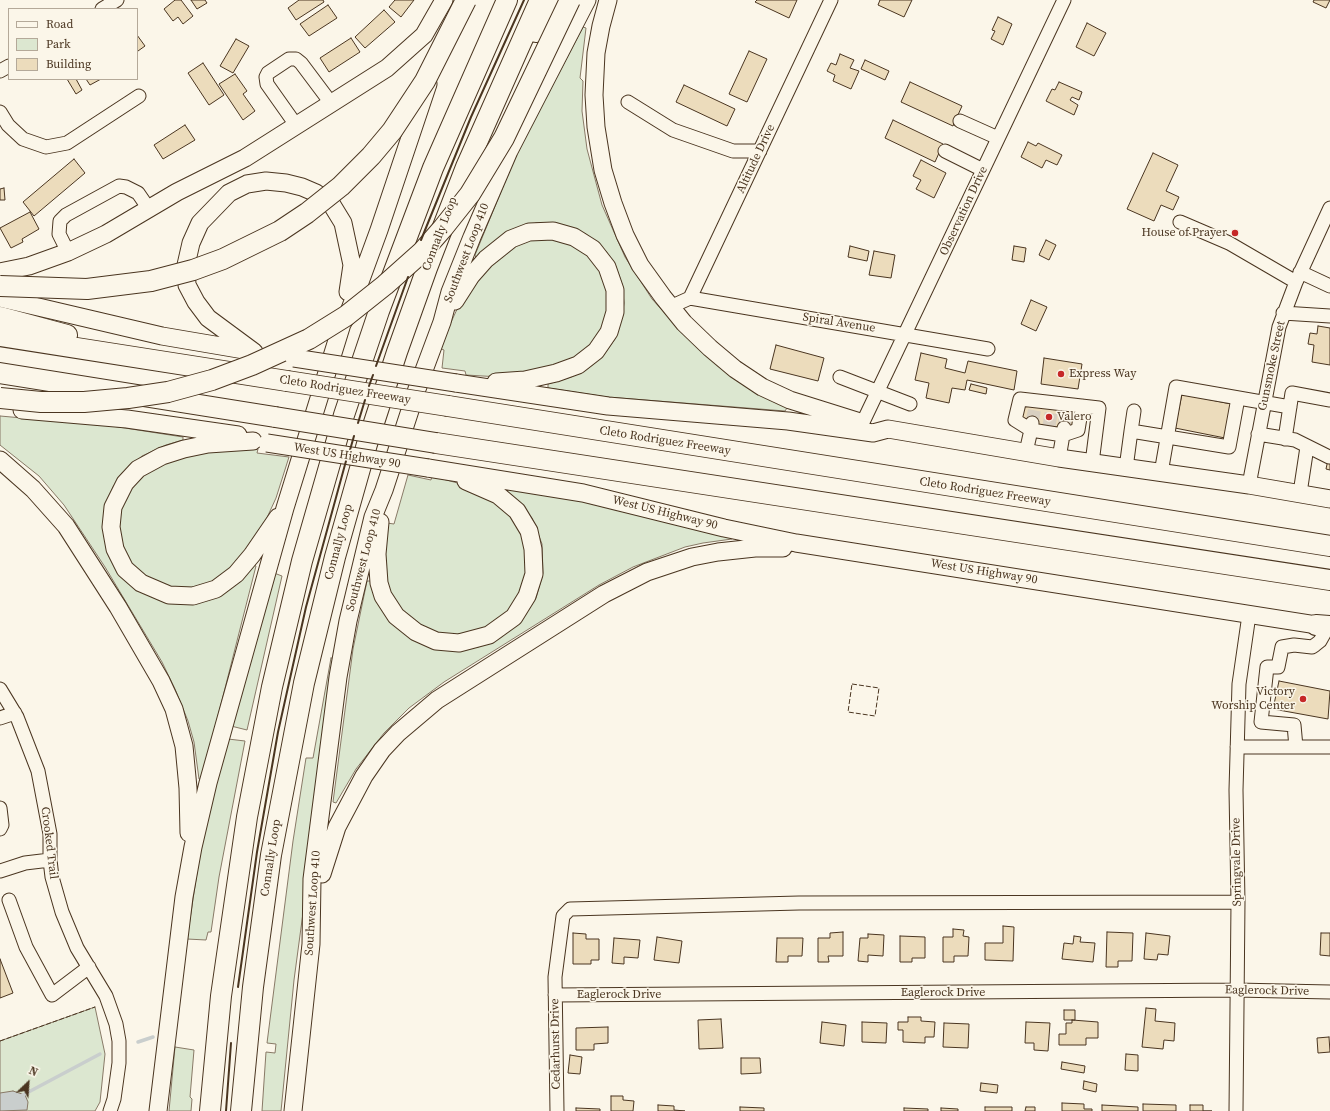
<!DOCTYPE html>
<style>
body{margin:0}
#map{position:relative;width:1330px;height:1111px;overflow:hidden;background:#fbf6e9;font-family:"Source Serif 4",serif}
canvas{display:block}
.legend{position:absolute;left:8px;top:8px;width:130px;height:72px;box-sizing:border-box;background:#fbf6e9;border:1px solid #b4a999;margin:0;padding:5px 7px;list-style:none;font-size:12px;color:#4a3520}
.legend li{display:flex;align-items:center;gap:8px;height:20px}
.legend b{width:20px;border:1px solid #b4a999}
.north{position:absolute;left:8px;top:1063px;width:40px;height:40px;-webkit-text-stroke:3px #fbf6e9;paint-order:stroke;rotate:25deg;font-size:11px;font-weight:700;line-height:16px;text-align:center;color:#4a3520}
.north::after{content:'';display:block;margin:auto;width:14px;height:18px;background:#4a3520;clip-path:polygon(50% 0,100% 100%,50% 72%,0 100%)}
</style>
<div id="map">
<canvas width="1330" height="1111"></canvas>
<ul class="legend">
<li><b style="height:5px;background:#fbf6e9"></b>Road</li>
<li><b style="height:11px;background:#dce7d0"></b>Park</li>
<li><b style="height:11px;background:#ecdcbc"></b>Building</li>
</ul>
<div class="north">N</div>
</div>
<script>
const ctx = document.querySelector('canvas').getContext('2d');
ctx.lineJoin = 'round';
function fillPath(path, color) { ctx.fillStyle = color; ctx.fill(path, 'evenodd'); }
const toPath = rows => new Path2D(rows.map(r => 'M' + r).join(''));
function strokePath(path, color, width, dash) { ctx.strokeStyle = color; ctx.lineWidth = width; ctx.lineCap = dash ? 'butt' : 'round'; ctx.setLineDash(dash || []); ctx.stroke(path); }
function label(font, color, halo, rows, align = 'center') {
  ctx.font = font + ' "Source Serif 4",serif'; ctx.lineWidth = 3; ctx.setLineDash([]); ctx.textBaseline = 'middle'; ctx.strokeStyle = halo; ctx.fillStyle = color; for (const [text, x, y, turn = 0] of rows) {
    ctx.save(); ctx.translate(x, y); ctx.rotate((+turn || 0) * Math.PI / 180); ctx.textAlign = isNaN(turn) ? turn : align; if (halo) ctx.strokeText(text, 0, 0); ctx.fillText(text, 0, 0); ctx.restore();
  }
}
const green = toPath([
 [583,27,586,28,580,78,583,81,582,111,587,149,602,205,625,257,652,299,693,344,731,376,787,408,785,411,607,397,548,388,548,384,571,377,590,367,605,353,615,339,622,318,624,303,622,284,615,264,605,250,586,234,569,227,550,223,536,223,507,232,491,244,476,258,475,255,516,155,583,27],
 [565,239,594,258,610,295,601,336,571,362,500,377,466,375,465,371,442,368,444,350,439,348,459,305,484,268,522,240,565,239],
 [0,416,112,426,183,437,183,440,166,445,142,456,122,474,113,487,106,505,106,540,174,603,254,565,256,566,202,779,199,779,194,742,188,721,175,689,162,662,105,567,64,505,39,476,0,445,0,416],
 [248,448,258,449,257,453,289,457,276,498,265,522,237,563,213,582,185,589,160,585,138,571,128,560,119,537,119,511,136,479,180,455,248,448],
 [408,475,431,480,432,476,472,487,483,493,515,518,529,554,523,593,498,623,469,635,437,634,413,622,392,600,384,575,387,523,394,524,408,475],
 [507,488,578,500,733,537,732,539,703,543,685,547,633,567,599,585,444,682,409,708,384,733,356,769,336,803,333,802,353,649,367,581,371,581,397,628,404,633,412,638,461,650,478,647,500,638,521,621,536,598,543,573,542,544,532,518,514,497,506,491,507,488],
 [274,573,282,576,247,730,231,726,274,573],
 [331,658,337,659,294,980,281,1111,262,1111,266,1052,275,1053,276,1044,267,1043,293,841,306,758,313,758,331,658],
 [228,739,245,741,219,877,211,932,208,932,206,940,187,939,203,833,228,739],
 [95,1007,105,1054,100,1102,95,1111,0,1111,0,1041,95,1007],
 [175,1047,194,1050,190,1097,192,1099,191,1111,169,1111,175,1047]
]);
fillPath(green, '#dce7d0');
strokePath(green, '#887966', 1);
const water = toPath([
 [13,1091,25,1095,28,1102,27,1110,0,1111,0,1093,13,1091]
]);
fillPath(water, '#c9cecd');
strokePath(water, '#887966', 1);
strokePath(toPath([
 [138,1042,153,1037],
 [21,1096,100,1054]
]), '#c9cecd', 3.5);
const building = toPath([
 [175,0,181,0,193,16,183,24,178,17,173,21,164,9,175,0],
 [191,0,205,0,207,3,197,9,191,0],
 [299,0,323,0,324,2,296,20,288,8,299,0],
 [395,0,414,0,401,17,389,7,395,0],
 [757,0,797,0,789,18,755,2,757,0],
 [880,0,912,0,904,17,878,5,880,0],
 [1314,0,1330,0,1326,8,1313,2,1314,0],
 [328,5,337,18,309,36,300,24,328,5],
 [384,10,395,22,365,48,355,37,384,10],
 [998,17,1012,24,1003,45,991,39,995,31,992,30,998,17],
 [1087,23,1106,33,1094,56,1076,47,1087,23],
 [137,35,145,46,138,51,137,50,137,35],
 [351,38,360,52,329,72,320,58,351,38],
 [236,39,249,46,233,73,220,66,236,39],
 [749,51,767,59,747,102,729,94,749,51],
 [840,54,854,60,850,68,859,71,851,89,833,81,835,75,827,71,831,63,836,65,840,54],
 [865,60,889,71,885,80,861,69,865,60],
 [203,63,224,95,209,105,188,73,203,63],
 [235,74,247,91,243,94,255,111,243,120,219,84,235,74],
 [67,79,76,79,82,90,76,94,67,79],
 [86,79,101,79,90,85,86,79],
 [910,82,962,106,953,126,901,102,910,82],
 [1059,82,1082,92,1079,100,1072,97,1070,100,1078,105,1074,115,1046,101,1052,89,1055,90,1059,82],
 [684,85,735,109,727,126,676,102,684,85],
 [893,120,943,144,935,162,885,138,893,120],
 [185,125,195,140,163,159,154,145,185,125],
 [1028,142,1036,146,1038,143,1062,155,1057,165,1046,160,1042,168,1021,157,1028,142],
 [1153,153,1178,165,1166,191,1179,197,1173,210,1161,205,1154,221,1127,209,1153,153],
 [74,159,85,173,34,216,23,202,74,159],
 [921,160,946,173,934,198,916,189,921,180,913,176,921,160],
 [4,188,5,200,0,200,0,189,4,188],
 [30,212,39,229,22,239,23,242,11,248,0,228,30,212],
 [1046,240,1056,245,1049,260,1039,255,1046,240],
 [850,246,869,251,867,261,848,257,850,246],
 [1014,246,1026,248,1024,262,1012,260,1014,246],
 [874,251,895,255,891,278,869,275,874,251],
 [1031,300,1047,307,1036,331,1021,324,1031,300],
 [1318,326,1330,328,1330,365,1312,362,1314,345,1308,344,1310,333,1317,334,1318,326],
 [776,345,824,358,818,381,770,369,776,345],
 [921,353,947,359,945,368,965,373,968,361,1017,371,1014,390,967,380,965,390,952,388,949,403,926,398,929,383,915,380,921,353],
 [1044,358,1082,364,1078,389,1041,384,1044,358],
 [971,384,987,388,986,394,969,390,971,384],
 [1182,394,1231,404,1225,438,1175,428,1182,394],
 [1022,404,1078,413,1075,430,1019,421,1022,404],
 [1330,450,1330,470,1326,469,1330,450],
 [1279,681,1330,691,1328,719,1273,709,1279,681],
 [1003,926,1014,927,1013,961,985,960,985,943,1003,943,1003,926],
 [953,929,964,930,963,936,969,937,968,956,954,956,954,962,943,962,943,937,953,937,953,929],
 [843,932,843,956,828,956,829,962,818,962,818,938,830,938,830,933,843,932],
 [1107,932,1133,933,1132,961,1118,961,1118,967,1106,967,1107,932],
 [573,933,586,934,586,939,599,939,599,960,591,960,591,964,573,964,573,933],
 [1146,933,1170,936,1168,955,1158,954,1157,960,1144,959,1146,933],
 [1321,933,1330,933,1330,956,1320,955,1321,933],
 [868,934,884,935,883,956,868,955,868,962,858,961,860,938,868,938,868,934],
 [900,936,925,937,925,958,912,958,912,962,900,962,900,936],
 [1074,936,1081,937,1080,942,1095,943,1093,962,1062,959,1064,943,1073,944,1074,936],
 [657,937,682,941,679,963,654,960,657,937],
 [614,938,640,940,638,958,624,957,624,964,612,963,614,938],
 [777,938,803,938,802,956,788,956,788,962,776,962,777,938],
 [0,959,13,993,0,998,0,959],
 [1146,1008,1156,1009,1155,1021,1175,1023,1174,1041,1164,1040,1163,1049,1142,1047,1146,1008],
 [1064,1010,1075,1010,1075,1020,1064,1020,1064,1010],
 [908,1017,921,1017,921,1021,935,1022,934,1037,925,1037,925,1043,903,1042,903,1030,898,1030,898,1022,908,1022,908,1017],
 [721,1019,723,1048,699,1049,698,1020,721,1019],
 [1072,1020,1098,1022,1098,1038,1086,1038,1086,1045,1059,1045,1059,1034,1066,1034,1066,1023,1072,1023,1072,1020],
 [822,1022,846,1025,844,1046,820,1043,822,1022],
 [862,1022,887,1023,886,1043,862,1042,862,1022],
 [1026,1022,1050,1023,1048,1051,1034,1050,1034,1043,1025,1043,1026,1022],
 [944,1023,969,1024,968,1048,943,1047,944,1023],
 [608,1027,608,1043,594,1044,594,1050,576,1050,576,1028,608,1027],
 [1329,1037,1330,1052,1318,1053,1317,1038,1329,1037],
 [1126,1054,1138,1055,1138,1071,1125,1070,1126,1054],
 [570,1055,582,1057,580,1074,568,1073,570,1055],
 [741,1058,760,1058,761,1073,741,1074,741,1058],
 [1062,1062,1085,1066,1084,1073,1061,1069,1062,1062],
 [1084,1081,1097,1084,1096,1092,1083,1089,1084,1081],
 [981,1083,998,1085,997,1093,980,1091,981,1083],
 [611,1096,623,1096,623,1100,634,1101,633,1111,611,1111,611,1096],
 [1062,1103,1084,1104,1084,1109,1092,1109,1092,1111,1062,1111,1062,1103],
 [1143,1104,1176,1105,1176,1111,1143,1111,1143,1104],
 [658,1105,674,1106,674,1110,685,1111,658,1111,658,1105],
 [1102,1105,1138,1107,1138,1111,1102,1111,1102,1105],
 [1190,1105,1203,1105,1203,1111,1212,1111,1190,1111,1190,1105],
 [740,1107,764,1108,764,1111,740,1111,740,1107],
 [985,1107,1012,1107,1012,1111,985,1111,985,1107],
 [1026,1107,1035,1107,1035,1111,1025,1111,1026,1107],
 [576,1108,600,1109,600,1111,576,1111,576,1108],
 [904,1108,928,1109,928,1111,904,1111,904,1108],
 [941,1108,958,1109,958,1111,941,1111,941,1108]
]);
fillPath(building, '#ecdcbc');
strokePath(building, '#4a3520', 1);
strokePath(toPath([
 [1032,423,1035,407],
 [1049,426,1052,409],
 [1064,428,1066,411]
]), '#d8cfc1', 13, [13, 6]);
const minor = toPath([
 [102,9,117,0],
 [0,71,9,66],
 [628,102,673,130,733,151,760,151],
 [0,112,8,125,23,139,46,147,67,143,139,96],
 [960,121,998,138],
 [296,125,267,84,266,77,268,73,289,59,296,59,301,63,331,103],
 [945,151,983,170],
 [1180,222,1229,243,1296,282],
 [68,252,59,234,60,221,66,215,119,186,126,187,138,193,149,209],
 [1300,272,1330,286],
 [690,298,988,349],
 [670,307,690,298,831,0],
 [1283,313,1330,316],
 [840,377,910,404],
 [863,422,1064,0],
 [1032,423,1031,430,1063,435,1059,458],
 [1064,428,1063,435,1078,430,1082,406],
 [1131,431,1134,411],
 [1258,434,1295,440,1329,457],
 [1285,439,1292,393,1330,400],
 [1026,452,1031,430,1015,420,1020,399,1099,408,1092,463],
 [1126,468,1131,431,1229,447,1238,398],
 [1161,473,1176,387,1290,407],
 [1249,485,1279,327,1296,282,1330,208],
 [1300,493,1307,447],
 [0,689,17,717,38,771,50,834,50,860,52,877,62,912,77,948,106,996,116,1024,119,1041,119,1063,114,1099,110,1111],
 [0,718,15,713],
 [1237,747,1330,747],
 [1296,747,1294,725,1261,722,1267,667,1278,667,1282,647,1294,645,1312,647,1315,645,1320,641,1328,627],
 [0,808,2,825,0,829],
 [0,871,25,863,50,860],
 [9,900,26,947,52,995,89,967],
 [555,995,1236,990,1330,992],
 [557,1111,555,977,563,916,570,909,799,903,1238,902],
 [1236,1111,1238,902,1236,790,1239,684,1249,615]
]);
const major = toPath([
 [608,0,601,26,596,53,594,95,596,127,603,170,613,203,625,235,640,265,663,297,684,323,710,348,735,369,762,387,790,400,857,421],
 [0,272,29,266,68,252,106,234,177,192,245,158,387,68,424,35,444,0],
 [0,298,162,336,250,351],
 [455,301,471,276,486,259,511,239,529,232,553,231,574,237,593,249,607,267,615,290,615,312,609,332,596,351,578,365,556,373,525,380,496,382],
 [254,352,208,318,196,302,187,285,186,265,191,243,200,223,229,193,247,184,266,181,286,183,302,187,316,193,332,205,343,223,352,265,348,292],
 [456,383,608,406,788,421,873,433,888,429,1059,458,1249,485,1330,499],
 [22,410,127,419,238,435],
 [253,441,208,444,184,449,162,456,138,469,125,483,113,507,111,527,115,549,125,569,141,583,169,595,193,596,216,589,236,574,252,555,278,517],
 [0,460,33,489,66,526,118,607,161,681,174,709,184,746,188,788,189,833],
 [428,468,583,493,724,528,796,543,1330,627],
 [380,522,377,554,379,583,383,596,396,616,416,632,436,641,459,643,489,635,514,617,527,596,534,574,533,549,529,531,517,511,498,495,466,481],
 [322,874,337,827,364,776,382,750,398,733,437,700,604,594,647,572,692,557,718,552,755,548,783,548],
 [158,1111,184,897,193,847,208,783,285,508,342,324,349,312,379,230,428,84],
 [293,1111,311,944,312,879,338,677,348,621,373,517,384,490,417,389,442,322,450,292,472,237,509,151,587,0]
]);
const highway = toPath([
 [536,32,557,0],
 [0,317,67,335],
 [0,336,287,381],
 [0,373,275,417],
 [448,406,1330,546],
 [436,443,1330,580],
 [1316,625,1330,626],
 [210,1111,221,996,247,817,272,687,302,561,344,415,379,311,433,168,507,0],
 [241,1111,253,987,271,855,304,683,335,557,367,444,397,352,427,268,466,167,540,0]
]);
strokePath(minor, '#4a3520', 15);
strokePath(major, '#4a3520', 19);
strokePath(highway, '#4a3520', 22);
strokePath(minor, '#fbf6e9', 13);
strokePath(major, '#fbf6e9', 17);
strokePath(highway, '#fbf6e9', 20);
const majorBridge = toPath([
 [294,358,456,383],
 [267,443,428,468]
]);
const highwayBridge = toPath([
 [0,286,87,289,151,281,193,270,223,259,280,231,307,213,341,186,371,156,392,131,425,81,466,0],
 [287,381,448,406],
 [0,398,41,402,84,402,128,398,168,392,212,380,252,365,309,339,346,316,385,285,422,252,443,228,470,194,504,138,570,0],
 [275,417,436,443]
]);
strokePath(majorBridge, '#4a3520', 19, []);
strokePath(highwayBridge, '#4a3520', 22, []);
strokePath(majorBridge, '#fbf6e9', 17);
strokePath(highwayBridge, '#fbf6e9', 20);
strokePath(toPath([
 [852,684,879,688,875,716,848,712,852,684],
 [0,1041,95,1007]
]), '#4a3520', 1, [5, 2]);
strokePath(toPath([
 [421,240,471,117,524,0],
 [376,366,408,277],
 [369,386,373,375],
 [358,423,365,400],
 [350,450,354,436],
 [238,987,257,852,278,732,306,607,346,461],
 [226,1111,231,1043]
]), '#4a3520', 2);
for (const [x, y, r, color] of [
 [1235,233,4,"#c62828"],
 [1061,374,4,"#c62828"],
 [1049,417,4,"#c62828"],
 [1303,699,4,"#c62828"]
]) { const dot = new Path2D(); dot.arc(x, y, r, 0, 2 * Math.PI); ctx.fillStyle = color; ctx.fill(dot); strokePath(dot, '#fbf6e9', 1.5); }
label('12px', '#4a3520', '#fbf6e9', [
 ["Altitude Drive",756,159,-65],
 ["Observation Drive",964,211,-65],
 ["Connally Loop",440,234,-69],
 ["Southwest Loop 410",467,253,-69],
 ["Spiral Avenue",839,323,9],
 ["Gunsmoke Street",1272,366,-78],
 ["Cleto Rodriguez Freeway",345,390,9],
 ["Cleto Rodriguez Freeway",665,441,9],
 ["West US Highway 90",347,456,9],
 ["Cleto Rodriguez Freeway",985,492,9],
 ["West US Highway 90",665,513,14],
 ["Connally Loop",339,542,-75],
 ["Southwest Loop 410",364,560,-75],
 ["West US Highway 90",984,572,9],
 ["Crooked Trail",49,843,83],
 ["Connally Loop",271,858,-81],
 ["Springvale Drive",1237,862,-91],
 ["Southwest Loop 410",313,903,-86],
 ["Eaglerock Drive",1267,991,1],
 ["Eaglerock Drive",943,993],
 ["Eaglerock Drive",619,995],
 ["Cedarhurst Drive",556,1044,-91]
]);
label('12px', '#4a3520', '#fbf6e9', [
 ["House of Prayer",1227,233],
 ["Express Way",1069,374,"left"],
 ["Valero",1057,417,"left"],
 ["Victory",1295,692],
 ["Worship Center",1295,706]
], 'right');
</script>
